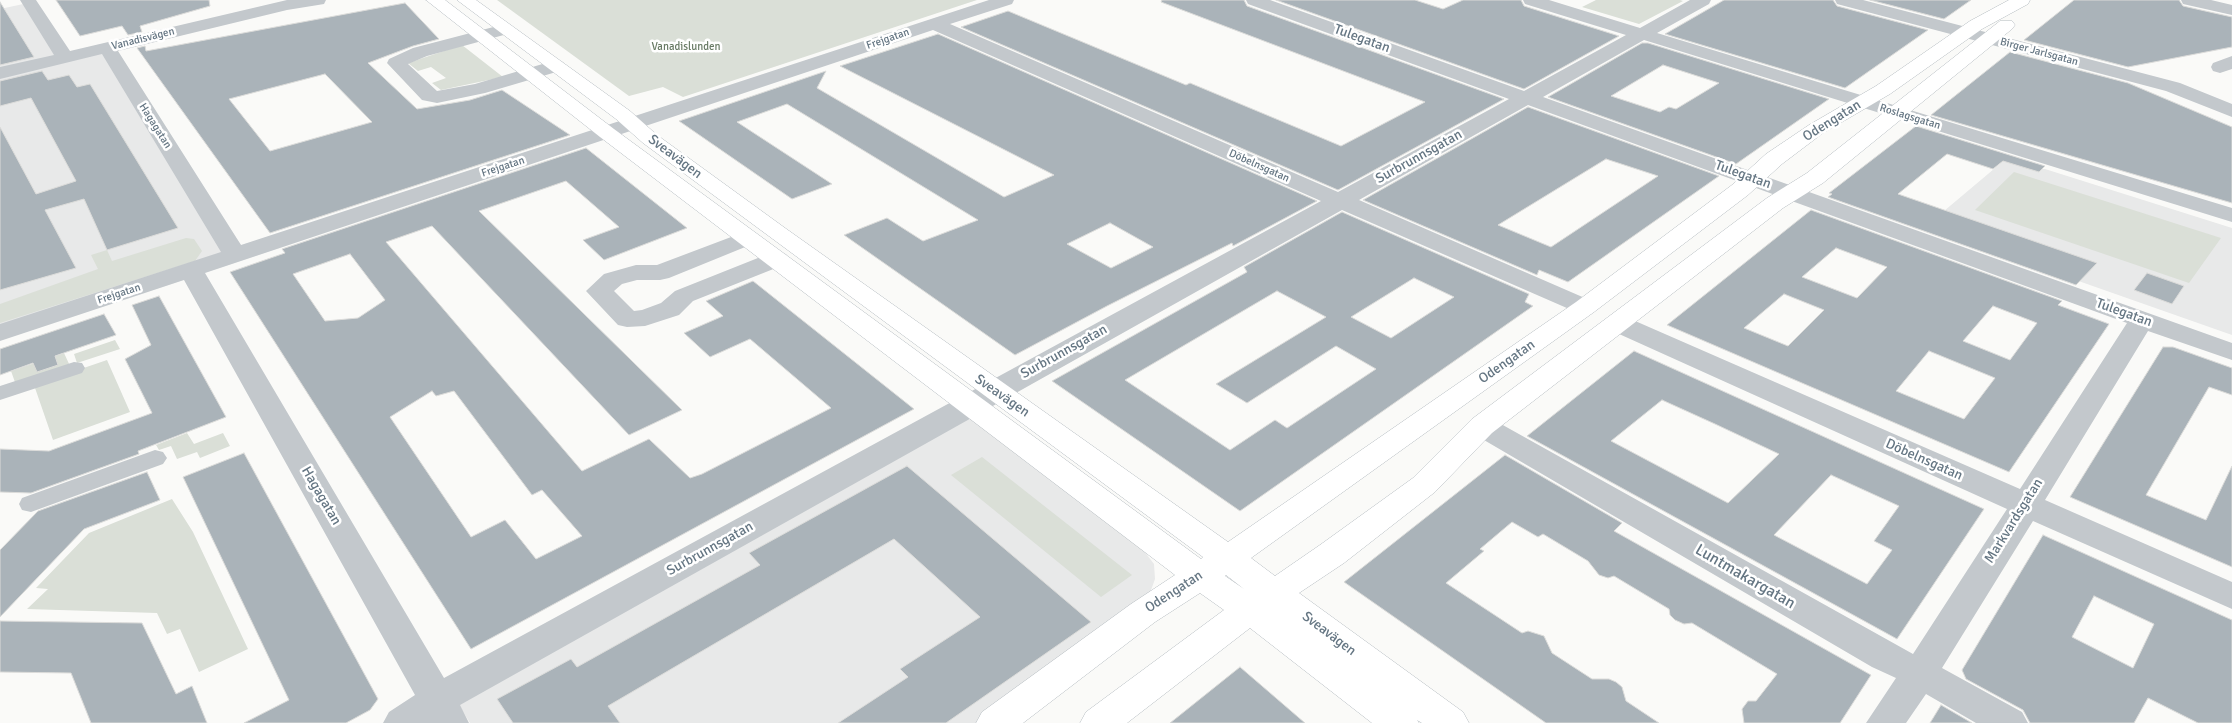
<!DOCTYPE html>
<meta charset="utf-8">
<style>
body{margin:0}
canvas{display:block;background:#fafaf8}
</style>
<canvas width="2232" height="723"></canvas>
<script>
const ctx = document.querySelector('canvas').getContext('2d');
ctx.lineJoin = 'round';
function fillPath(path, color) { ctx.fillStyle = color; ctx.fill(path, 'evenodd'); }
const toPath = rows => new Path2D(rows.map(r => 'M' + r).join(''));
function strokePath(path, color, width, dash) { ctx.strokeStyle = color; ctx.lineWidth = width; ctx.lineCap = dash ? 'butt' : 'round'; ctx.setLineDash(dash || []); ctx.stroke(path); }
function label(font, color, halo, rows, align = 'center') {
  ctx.font = font + ' Signika,sans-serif'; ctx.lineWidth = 5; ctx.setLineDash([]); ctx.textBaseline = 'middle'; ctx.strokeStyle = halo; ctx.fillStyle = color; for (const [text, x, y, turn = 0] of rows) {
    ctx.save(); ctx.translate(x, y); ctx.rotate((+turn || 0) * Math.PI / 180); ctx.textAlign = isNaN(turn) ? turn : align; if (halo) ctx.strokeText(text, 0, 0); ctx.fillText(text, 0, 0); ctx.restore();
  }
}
fillPath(toPath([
 [28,3,64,59,105,49,248,255,0,336,0,9],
 [2007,158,2035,169,2045,169,2232,228,2232,335,1925,227],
 [980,400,1144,551,1154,564,1155,579,1150,593,982,723,470,723,452,693]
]), '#e8e9e9');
fillPath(toPath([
 [497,0,977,0,683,97,663,87,629,96],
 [1596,0,1680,0,1683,1,1639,24,1582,7],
 [462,45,503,77,441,90,432,83,446,78,431,67,418,71,408,63],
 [2014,172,2221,238,2189,283,1975,210],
 [186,238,194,239,202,251,195,261,0,323,0,304,98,269,91,255,107,250,112,261],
 [115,340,120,349,77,363,74,354],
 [64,353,70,366,16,385,11,371],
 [107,360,130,412,53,440,34,385],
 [187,433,194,444,223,433,230,446,200,458,197,452,177,459,171,446,159,450,156,445],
 [982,457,1132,575,1101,597,951,475],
 [172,499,193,532,248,649,199,672,180,629,167,634,157,613,27,609,48,589,36,588,89,533]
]), '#dadfd7');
const building = toPath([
 [56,0,209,0,210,6,140,26,142,32,128,35,122,26,80,36,56,0],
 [1162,0,1244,0,1247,6,1504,99,1338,190,961,27,1008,11,1186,85,1190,83,1341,146,1425,102,1161,2,1162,0],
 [1276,0,1415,0,1443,9,1463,0,1521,0,1524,6,1619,36,1524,89,1276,0],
 [1724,0,1833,0,1837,6,1928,30,1845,88,1665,34,1724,0],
 [1870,0,1971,0,1944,19,1870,0],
 [2074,0,2179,0,2183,6,2232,17,2232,47,2128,67,2024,40,2074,0],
 [0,2,34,57,0,65,0,2],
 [405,3,439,39,413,46,368,63,417,109,470,100,502,90,570,135,270,233,137,48,145,46,146,51,405,3],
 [325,74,372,122,270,151,229,99,325,74],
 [938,34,1317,201,1233,246,1232,243,1107,306,1015,355,844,235,887,218,923,241,978,220,787,104,737,122,832,184,792,199,679,121,826,71,817,88,1004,197,1054,175,840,66,938,34],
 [1110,223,1153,247,1111,268,1067,244,1110,223],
 [1642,43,1648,43,1829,99,1736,164,1548,97,1642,43],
 [1663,65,1719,83,1676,109,1669,107,1660,112,1611,96,1663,65],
 [2010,52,2128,83,2232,127,2232,203,1931,115,2010,52],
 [42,71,48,80,69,75,77,87,90,84,178,228,107,250,84,199,45,210,76,268,0,290,0,127,36,194,76,181,31,98,0,106,0,81,42,71],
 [1528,107,1719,176,1568,282,1539,270,1537,275,1363,200,1528,107],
 [1606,159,1658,176,1551,247,1498,225,1606,159],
 [1916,126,2045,166,2039,172,2003,161,1993,169,1947,154,1898,194,2097,263,2076,285,1828,197,1832,194,1829,193,1916,126],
 [586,148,687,228,604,260,583,240,619,227,566,181,479,211,682,410,629,435,432,226,386,242,582,471,649,439,690,478,702,474,831,408,750,339,710,357,684,333,723,316,706,301,753,281,914,409,471,649,230,272,285,253,282,249,586,148],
 [350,254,385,300,358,318,325,321,293,274,350,254],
 [432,391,436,396,454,391,532,495,542,490,582,536,536,559,505,520,471,537,390,417,432,391],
 [1811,210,2062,301,2058,305,2109,324,2009,472,1667,325,1811,210],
 [1836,248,1887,267,1857,298,1802,277,1836,248],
 [1784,294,1824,310,1788,346,1744,328,1784,294],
 [1993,306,2037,323,2010,360,1963,341,1993,306],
 [1929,351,1995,378,1964,419,1896,391,1929,351],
 [1342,212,1529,294,1525,302,1533,306,1240,511,1052,381,1247,272,1244,267,1342,212],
 [1414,278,1454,297,1391,338,1351,317,1414,278],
 [1277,291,1326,317,1216,384,1247,403,1336,346,1376,369,1287,428,1275,420,1230,450,1125,380,1277,291],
 [2147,273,2184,286,2172,304,2134,290,2147,273],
 [159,296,226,417,138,451,139,454,31,493,0,492,0,449,49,451,152,413,125,359,151,345,132,305,159,296],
 [104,314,116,335,55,356,58,365,37,372,33,363,0,375,0,349,104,314],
 [2163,347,2173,347,2232,368,2232,395,2209,387,2146,495,2206,520,2232,466,2232,567,2070,497,2163,347],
 [1634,351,1984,509,1897,639,1527,436,1634,351],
 [1662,400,1715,424,1779,454,1728,503,1611,441,1662,400],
 [1831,475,1899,506,1874,541,1892,550,1867,584,1774,535,1831,475],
 [244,453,378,699,370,710,346,723,244,723,289,700,183,477,244,453],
 [1505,455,1622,523,1614,531,1871,675,1840,723,1744,723,1742,709,1748,701,1756,701,1777,674,1692,623,1684,624,1675,620,1670,615,1669,609,1614,576,1608,578,1599,575,1588,561,1543,534,1538,537,1512,522,1480,549,1484,551,1446,583,1522,633,1528,631,1544,636,1552,653,1592,679,1609,679,1616,682,1622,687,1626,701,1659,723,1546,723,1344,582,1505,455],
 [907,466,1091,622,946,723,838,723,908,677,900,669,980,617,894,539,608,706,620,723,513,723,497,699,571,659,577,667,760,565,749,553,907,466],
 [147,472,160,500,84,529,0,617,0,550,38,511,147,472],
 [2043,535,2232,620,2232,723,2198,723,2148,698,2134,723,2030,723,2023,710,1966,679,1962,670,2043,535],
 [2094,596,2154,624,2133,668,2072,637,2094,596],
 [0,621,142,623,176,694,192,686,207,723,91,723,71,673,0,672,0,621],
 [1240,667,1305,723,1170,723,1240,667],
 [1941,705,1972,723,1930,723,1941,705]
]);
fillPath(building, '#aab3b9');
strokePath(building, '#dcdcda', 1);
const secondary = toPath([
 [426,0,445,0,614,129,1201,559,1203,557,643,143,616,119,457,0,476,0,630,111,657,135,785,228,1228,542,1576,302,1732,185,1766,154,1809,125,1876,86,1970,21,2009,0,2030,0,2028,4,1982,29,1890,94,1823,133,1782,164,1748,195,1594,312,1251,558,1275,576,1320,545,1413,478,1472,419,1767,198,1807,173,2000,21,2012,21,2015,25,2012,29,1823,183,1783,208,1492,433,1435,492,1344,563,1299,593,1463,712,1469,723,1422,723,1417,720,1419,723,1372,723,1250,628,1127,723,1080,723,1086,712,1224,610,1200,593,1155,622,1023,723,976,723,982,712,1131,604,1175,575,600,137,426,0],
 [1226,575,1244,589,1225,576,1226,575]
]);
strokePath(secondary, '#b3babf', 1);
fillPath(toPath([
 [74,362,82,363,85,368,82,373,0,400,0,386,74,362],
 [155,450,163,452,167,458,163,464,31,512,22,510,19,504,22,498,155,450]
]), '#c3c8cc');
fillPath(toPath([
 [20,0,36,0,70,51,287,0,326,0,324,4,318,5,287,10,118,51,241,245,989,0,1014,0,1012,4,950,24,1338,192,1509,99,1248,4,1246,0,1270,0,1524,91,1626,35,1525,4,1523,0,1549,0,1640,28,1690,0,1711,0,1709,4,1657,33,2232,208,2232,222,1644,40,1543,97,2232,343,2232,360,2148,331,2045,500,2232,582,2232,609,2033,521,1942,668,2022,712,2028,723,1976,723,1926,694,1906,723,1866,723,1896,678,1872,667,1472,433,1467,426,1472,419,1482,417,1492,419,1913,654,2007,509,1608,329,1604,323,1608,317,1617,315,1626,317,2020,489,2127,323,1528,105,1359,200,1594,302,1598,307,1594,312,1585,315,1576,312,1342,210,460,705,469,723,383,723,389,712,415,695,184,280,0,341,0,324,221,252,102,54,0,79,0,67,54,55,20,0],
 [933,30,1321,201,444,678,205,273,933,30],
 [2181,0,2211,0,2232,5,2232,15,2183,4,2181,0],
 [505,24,511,25,514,29,511,33,427,56,408,64,437,91,475,84,556,60,563,62,565,66,563,70,485,93,437,103,422,100,387,63,389,59,413,48,505,24],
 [2232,56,2232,69,2220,73,2213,71,2211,67,2213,63,2232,56],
 [747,231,755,233,759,238,755,243,669,278,660,280,637,280,622,284,614,291,634,311,642,310,661,303,675,291,768,254,777,252,786,254,789,259,786,264,693,301,679,315,645,326,627,327,618,325,586,291,604,274,636,265,657,265,747,231]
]), '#c3c8cc');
fillPath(toPath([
 [1835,0,1863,0,2180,83,2232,104,2232,117,2166,91,1837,4,1835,0]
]), '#c3c8cc');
fillPath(secondary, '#fff');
label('11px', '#657683', '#fff', [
 ["Vanadisvägen",143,39,-14],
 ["Frejgatan",888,39,-19],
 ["Birger Jarlsgatan",2039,52,15],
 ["Roslagsgatan",1910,117,17],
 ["Hagagatan",155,126,58],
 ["Döbelnsgatan",1259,166,24],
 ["Frejgatan",503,167,-18],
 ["Frejgatan",119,294,-18]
]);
label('11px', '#687a64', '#fff', [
 ["Vanadislunden",686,47]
]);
label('14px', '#657683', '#fff', [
 ["Tulegatan",1362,39,20],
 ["Odengatan",1832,121,-32],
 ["Sveavägen",675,157,37],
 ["Surbrunnsgatan",1419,157,-29],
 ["Tulegatan",1743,175,20],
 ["Tulegatan",2124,313,20],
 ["Surbrunnsgatan",1064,352,-29],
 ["Odengatan",1507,362,-35],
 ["Sveavägen",1002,396,35],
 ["Döbelnsgatan",1924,460,24],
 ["Hagagatan",321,496,60],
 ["Markvardsgatan",2014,521,-58],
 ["Surbrunnsgatan",710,549,-29],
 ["Odengatan",1174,592,-33],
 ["Sveavägen",1329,634,37]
]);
label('16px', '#657683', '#fff', [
 ["Luntmakargatan",1745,577,30]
]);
</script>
